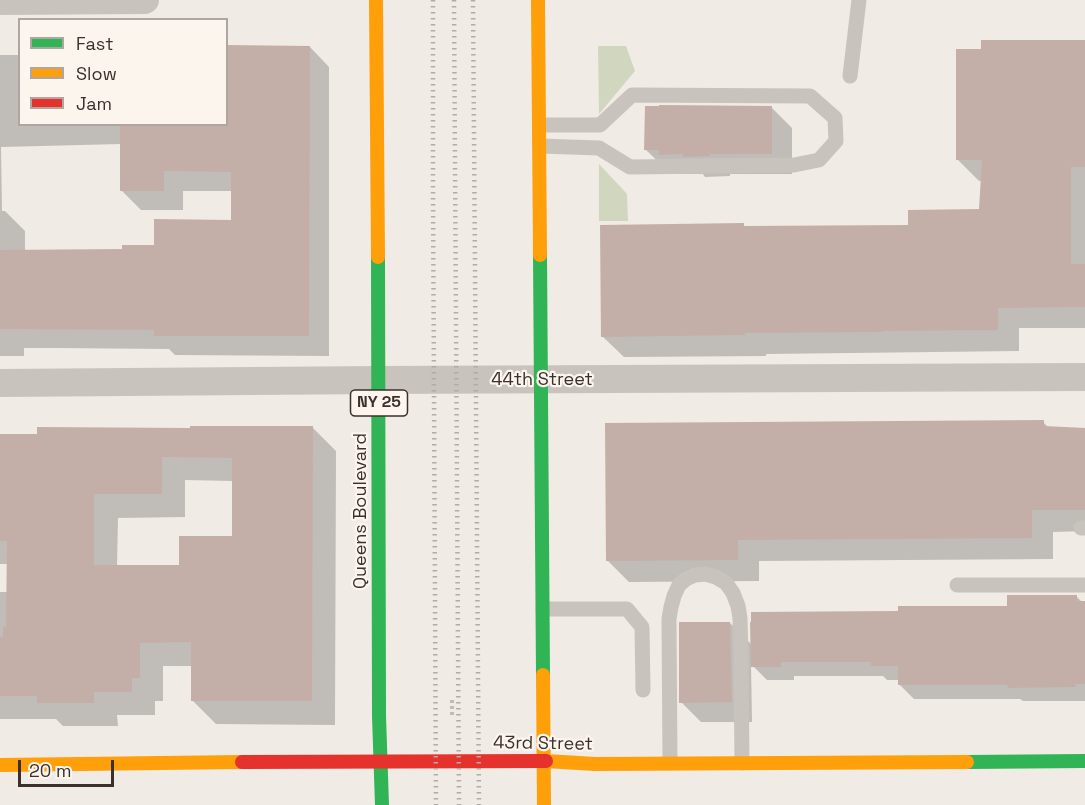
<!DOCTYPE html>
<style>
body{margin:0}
#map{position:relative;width:1085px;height:805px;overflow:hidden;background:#f0ebe5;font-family:"Space Grotesk",sans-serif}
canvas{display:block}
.legend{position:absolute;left:18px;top:18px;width:210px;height:108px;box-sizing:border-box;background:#fbf5ee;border:2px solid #aea6a0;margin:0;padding:8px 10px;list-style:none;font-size:18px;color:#3b302b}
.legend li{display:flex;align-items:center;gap:12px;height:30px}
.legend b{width:30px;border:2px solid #aea6a0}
.scale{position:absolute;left:18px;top:760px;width:96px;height:27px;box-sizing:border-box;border:3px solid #3b302b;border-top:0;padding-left:8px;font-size:18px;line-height:21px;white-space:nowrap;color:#3b302b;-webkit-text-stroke:4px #fbf5ee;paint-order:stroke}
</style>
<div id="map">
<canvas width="1085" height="805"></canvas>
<ul class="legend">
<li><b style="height:8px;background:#30b455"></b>Fast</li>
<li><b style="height:8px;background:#ff9f0a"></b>Slow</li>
<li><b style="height:8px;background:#e5322d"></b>Jam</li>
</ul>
<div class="scale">20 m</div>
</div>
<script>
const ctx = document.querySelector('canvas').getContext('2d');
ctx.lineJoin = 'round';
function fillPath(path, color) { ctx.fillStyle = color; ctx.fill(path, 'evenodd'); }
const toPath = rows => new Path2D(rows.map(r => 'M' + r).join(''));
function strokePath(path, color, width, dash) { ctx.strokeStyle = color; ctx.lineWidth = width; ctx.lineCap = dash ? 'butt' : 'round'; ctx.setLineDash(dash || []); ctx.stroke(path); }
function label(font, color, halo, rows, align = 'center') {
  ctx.font = font + ' "Space Grotesk",sans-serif'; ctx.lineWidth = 4.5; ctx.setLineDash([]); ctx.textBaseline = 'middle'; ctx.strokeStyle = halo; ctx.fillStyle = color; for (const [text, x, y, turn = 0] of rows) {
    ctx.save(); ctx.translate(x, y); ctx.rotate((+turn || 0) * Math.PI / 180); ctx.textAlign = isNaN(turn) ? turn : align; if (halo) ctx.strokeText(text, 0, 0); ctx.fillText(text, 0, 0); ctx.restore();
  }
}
fillPath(toPath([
 [598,46,626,46,635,71,599,114],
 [599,164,627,194,628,221,599,221]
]), '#d1d6bf');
fillPath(toPath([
 [1085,42,1085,328,1019,328,1019,351,766,354,766,356,624,357,602,336,743,225,747,228,909,226,981,211,982,181,979,181,958,160],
 [310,47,329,67,329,356,175,355,169,349,55,348,24,348,24,356,0,356,0,55,20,55,20,124,226,124],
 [121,144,121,190,141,210,183,210,183,191,232,191,232,221,155,247,124,250,25,251,25,231,5,211,2,211,1,147],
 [771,107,792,128,792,174,730,174,730,176,705,177,703,174,681,174,677,170,667,170,646,150],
 [1043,422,1049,428,1085,428,1085,531,1053,532,1053,559,759,561,759,581,629,582,607,560],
 [312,427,336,451,335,725,216,724,193,701,193,666,163,666,163,701,155,701,155,715,117,715,118,726,63,726,56,719,0,719,0,592,8,592,8,564,0,564,0,436],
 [185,480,233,481,234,537,180,567,117,566,118,518,185,517],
 [1076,596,1082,602,1085,602,1085,701,1023,701,1020,699,914,699,900,685,900,680,887,680,883,676,794,676,794,680,767,680,751,664,752,722,701,722,681,702,730,623,752,645,900,613,1008,607]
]), '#0003');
fillPath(toPath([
 [981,40,1085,40,1085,167,1071,167,1071,264,1085,264,1085,307,998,308,998,330,882,331,882,332,745,333,745,335,601,337,600,225,744,223,744,226,908,225,908,210,979,209,982,160,956,160,956,49,981,49],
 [226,45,310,46,309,336,154,336,154,330,0,329,0,250,122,249,122,245,154,245,154,219,231,220,231,172,164,171,164,191,120,191,120,124,226,124],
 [659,105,772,106,772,154,710,154,710,156,683,157,683,154,659,155,659,150,644,150,645,106,659,106],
 [1044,420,1044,426,1085,428,1085,510,1032,510,1032,538,738,540,738,560,606,561,605,423],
 [190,426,313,426,312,701,191,701,191,642,140,643,140,678,132,678,132,692,94,692,94,703,37,703,37,696,0,696,0,637,3,637,3,627,6,627,7,541,0,541,0,434,37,434,37,427,190,428],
 [162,457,232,458,232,536,179,536,179,565,94,565,94,494,162,494],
 [1007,595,1077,595,1077,601,1085,601,1085,684,1075,684,1076,687,1008,688,1007,685,898,685,898,666,871,666,871,662,781,662,781,667,751,667,750,622,751,622,751,612,898,611,898,606,1007,606],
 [679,622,730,622,732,702,679,703]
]), '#c3afa7');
strokePath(toPath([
 [452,700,452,716]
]), '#c2bbb6', 4, [3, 3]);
strokePath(toPath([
 [850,76,859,0],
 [540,125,600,125,632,95,810,96,835,118,836,141,819,160,794,165,630,167,599,148,540,146],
 [1081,528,1085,528],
 [957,585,1085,585],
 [543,609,627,609,642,627,643,690],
 [670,763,669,619,671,607,674,596,679,585,686,579,695,575,705,574,716,577,726,583,733,593,738,606,740,618,741,659,742,763]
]), '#c9c3be', 15);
strokePath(toPath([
 [0,1,145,0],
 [0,383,379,380,1085,377]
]), '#c9c3be', 28);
strokePath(toPath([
 [540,255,543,675],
 [378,257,379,716,382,805],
 [967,762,1085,761]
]), '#30b455', 14);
strokePath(toPath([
 [376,0,378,257],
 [538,0,540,255],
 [543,675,544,805],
 [546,761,595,764,967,762],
 [0,765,242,762]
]), '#ff9f0a', 14);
strokePath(toPath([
 [242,762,546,761]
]), '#e5322d', 14);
strokePath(toPath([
 [433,0,433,186,436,805],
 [454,0,459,805],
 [473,0,479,805]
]), '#b1aca8', 4.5, [1.5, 4.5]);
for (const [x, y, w] of [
 [379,403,57]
]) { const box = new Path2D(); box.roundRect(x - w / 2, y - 13, w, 26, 4.5); ctx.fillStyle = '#fbf5ee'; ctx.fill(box); strokePath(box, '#3b302b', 1.5); }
label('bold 16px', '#3b302b', null, [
 ["NY 25",379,403]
]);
label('18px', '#3b302b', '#fbf5ee', [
 ["44th Street",542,380],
 ["Queens Boulevard",361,511,-90],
 ["43rd Street",543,744,1]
]);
</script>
